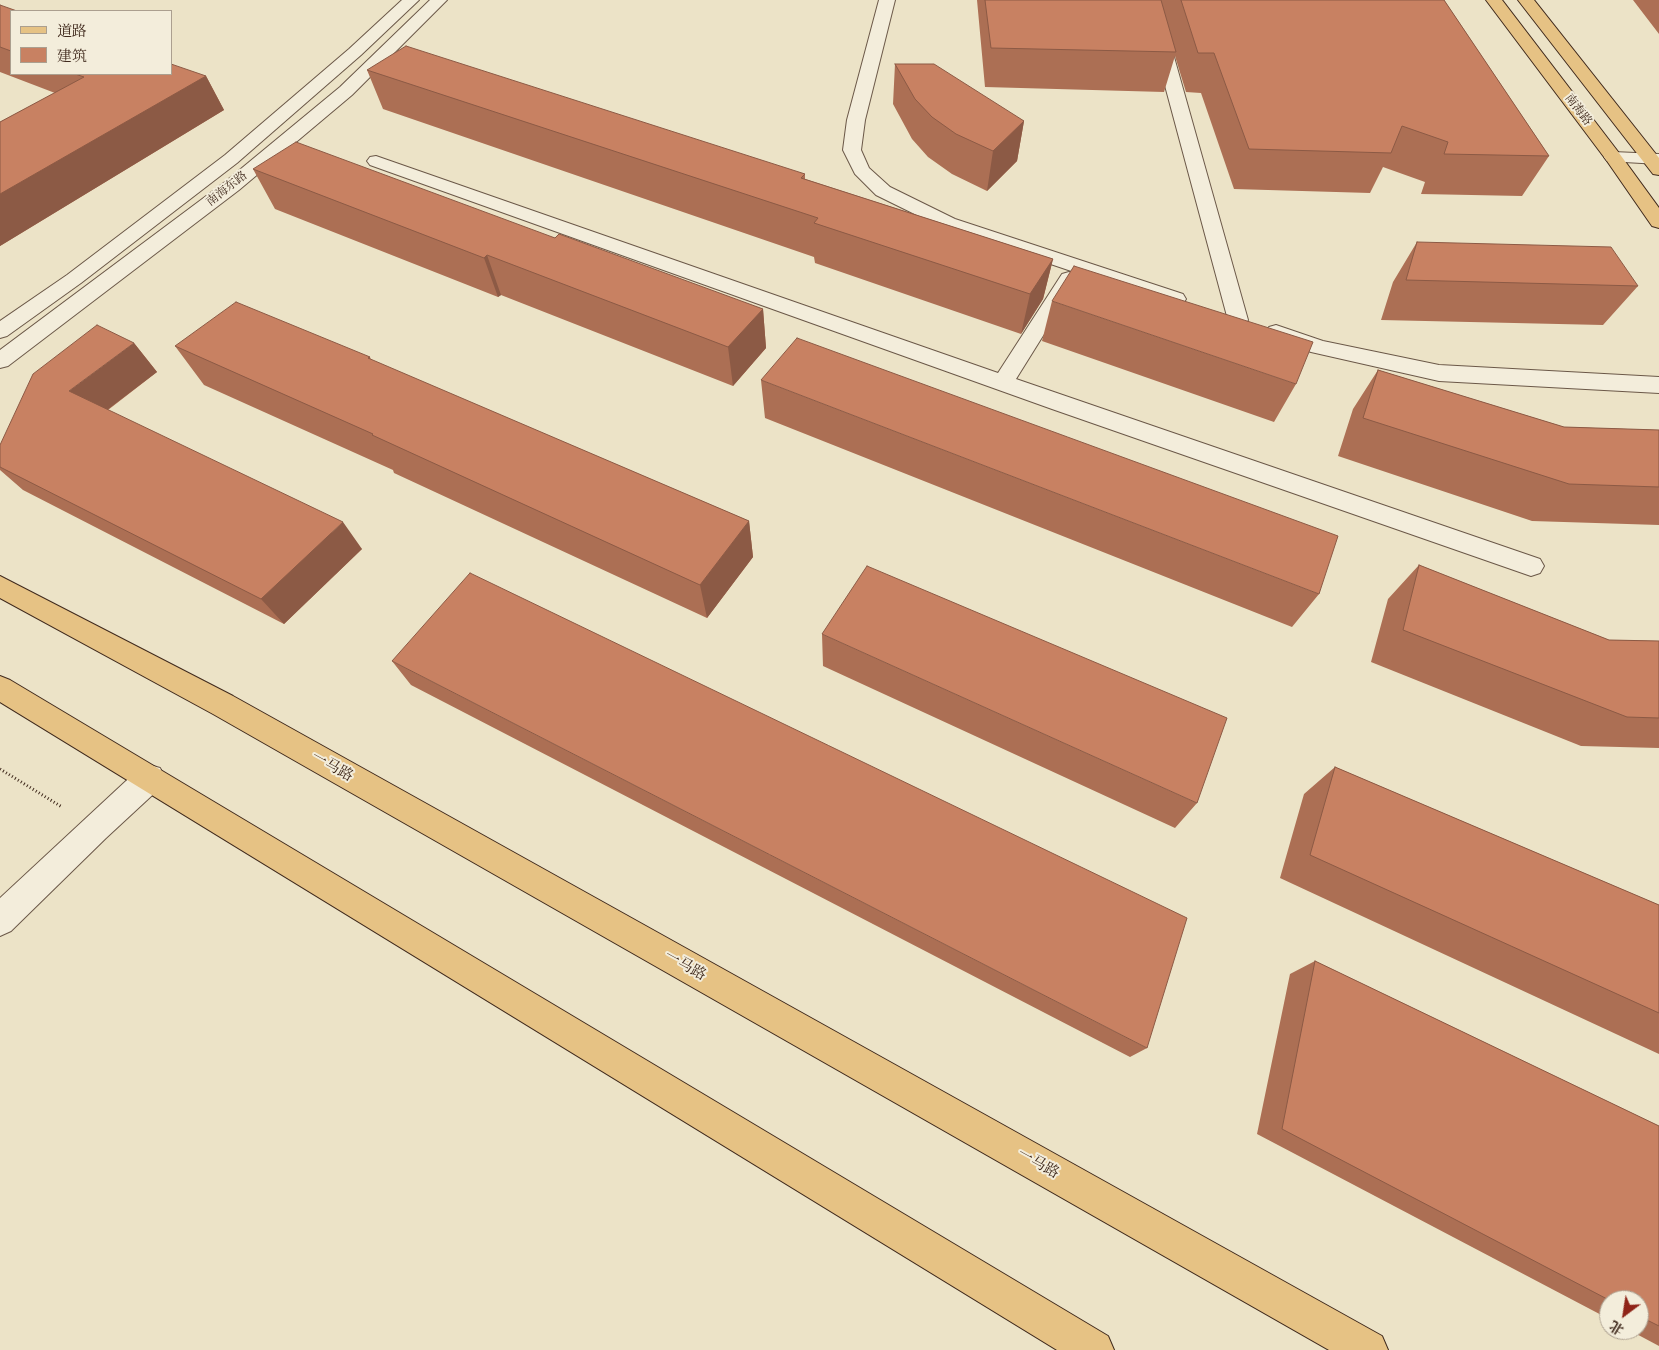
<!DOCTYPE html>
<meta charset="utf-8">
<style>
body{margin:0}
#map{position:relative;width:1659px;height:1350px;overflow:hidden;background:#ece3c7;font-family:"IM FELL Great Primer","Noto Serif SC",serif}
canvas{display:block}
.legend{position:absolute;left:10px;top:10px;width:162px;height:65px;box-sizing:border-box;background:#f3eddb;border:1px solid #ab9f8f;margin:0;padding:6px 9px;list-style:none;font-size:15px;color:#402a1d}
.legend li{display:flex;align-items:center;gap:10px;height:25px}
.legend b{width:25px;border:1px solid #ab9f8f}
.north{position:absolute;left:1599px;top:1290px;width:50px;height:50px;box-sizing:border-box;background:#f3eddb;border:1px solid #ab9f8f;border-radius:50%;rotate:211deg;font-size:14px;font-weight:700;line-height:20px;text-align:center;color:#402a1d}
.north::after{content:'';display:block;margin:auto;width:18px;height:22px;background:#8f2418;clip-path:polygon(50% 0,100% 100%,50% 72%,0 100%)}
</style>
<div id="map">
<canvas width="1659" height="1350"></canvas>
<ul class="legend">
<li><b style="height:6px;background:#e6c284"></b>道路</li>
<li><b style="height:14px;background:#c88162"></b>建筑</li>
</ul>
<div class="north">北</div>
</div>
<script>
const ctx = document.querySelector('canvas').getContext('2d');
ctx.lineJoin = 'round';
const toPath = rows => new Path2D(rows.map(r => 'M' + r).join(''));
function strokePath(path, color, width, dash) { ctx.strokeStyle = color; ctx.lineWidth = width; ctx.lineCap = dash ? 'butt' : 'round'; ctx.setLineDash(dash || []); ctx.stroke(path); }
function fillPath(path, color) { ctx.fillStyle = color; ctx.fill(path, 'evenodd'); }
function label(font, color, halo, rows, align = 'center') {
  ctx.font = font + ' "IM FELL Great Primer","Noto Serif SC",serif'; ctx.lineWidth = 4; ctx.setLineDash([]); ctx.textBaseline = 'middle'; ctx.strokeStyle = halo; ctx.fillStyle = color; for (const [text, x, y, turn = 0] of rows) {
    ctx.save(); ctx.translate(x, y); ctx.rotate((+turn || 0) * Math.PI / 180); ctx.textAlign = isNaN(turn) ? turn : align; if (halo) ctx.strokeText(text, 0, 0); ctx.fillText(text, 0, 0); ctx.restore();
  }
}
const minor = toPath([
 [402,0,419,0,361,55,237,163,81,283,7,336,0,338,0,321,67,275,225,155,349,49,402,0],
 [430,0,447,0,352,95,239,190,8,366,0,368,0,350,225,182,340,87,430,0],
 [879,0,895,0,865,120,861,150,869,168,890,187,955,219,1183,294,1186,299,1183,304,1176,306,1169,304,941,227,876,195,855,174,843,150,847,120,879,0],
 [1142,0,1158,0,1248,320,1245,325,1238,327,1231,325,1228,320,1142,0],
 [1613,152,1659,154,1659,164,1607,161,1604,157,1607,153,1613,152],
 [376,156,998,373,1062,274,1069,272,1076,274,1079,278,1016,379,1540,559,1544,566,1540,573,1531,576,1052,409,370,165,367,161,370,157,376,156],
 [1276,325,1323,341,1439,365,1659,377,1659,393,1439,381,1311,352,1269,337,1265,332,1269,327,1276,325],
 [150,765,160,768,165,778,160,788,106,838,11,931,0,936,0,898,140,768,150,765]
]);
const major = toPath([
 [1486,0,1502,0,1619,153,1659,208,1659,228,1652,226,1607,161,1486,0],
 [1518,0,1534,0,1659,158,1659,175,1653,174,1518,0],
 [0,576,233,696,1382,1336,1388,1350,1329,1350,213,714,0,598,0,576],
 [0,676,10,680,1108,1336,1114,1350,1057,1350,0,702,0,676]
]);
strokePath(minor, '#6b5848', 2);
strokePath(major, '#402a1d', 2);
strokePath(toPath([
 [0,769,62,807]
]), '#402a1d', 3, [1, 2.5]);
fillPath(minor, '#f3eddb');
fillPath(major, '#e6c284');
fillPath(toPath([
 [977,0,1444,0,1549,156,1522,196,1421,194,1425,182,1383,167,1370,193,1234,189,1201,93,1186,92,1175,56,1164,92,985,87],
 [1633,0,1659,0,1659,34],
 [0,5,11,11,11,74,171,74,206,76,224,110,0,246,0,122,55,93,0,72],
 [895,64,1024,121,1017,161,987,191,952,174,928,157,912,139,893,104],
 [367,70,805,174,805,179,1053,259,1043,299,1021,334,815,263,814,257,383,109],
 [253,169,555,238,763,309,766,348,733,386,501,295,498,297,275,209],
 [1417,242,1638,286,1603,325,1381,320,1393,282],
 [1052,301,1296,384,1274,422,1042,341],
 [134,343,157,372,108,410,362,549,284,624,23,490,0,470,0,445],
 [175,346,370,357,371,360,749,521,753,557,707,618,394,473,393,470,204,385],
 [1378,370,1564,427,1659,430,1659,525,1532,521,1338,456,1353,409],
 [761,380,1319,594,1292,627,765,418],
 [1419,565,1609,640,1659,641,1659,748,1581,746,1371,662,1388,599],
 [822,634,1197,803,1175,828,823,666],
 [392,661,1147,1048,1130,1057,411,685],
 [1335,767,1659,905,1659,1054,1280,878,1304,794],
 [1315,961,1659,1126,1659,1346,1629,1330,1639,1330,1639,1300,1609,1300,1609,1319,1257,1134,1290,974]
]), '#ac6f54');
fillPath(toPath([
 [206,76,224,110,0,246,0,194],
 [1024,121,1017,161,987,191,993,151],
 [487,255,501,295,498,297,484,258],
 [1053,259,1043,299,1021,334,1030,294],
 [763,309,766,348,733,386,728,347],
 [134,343,157,372,95,419,69,391],
 [749,521,753,557,707,618,700,585],
 [343,522,362,549,284,624,261,599]
]), '#8c5a45');
const building = toPath([
 [985,0,1161,0,1176,52,991,48,985,0],
 [1181,0,1444,0,1549,156,1444,154,1448,142,1402,126,1391,153,1249,149,1214,53,1198,53,1181,0],
 [0,5,17,11,11,11,11,51,0,47,0,5],
 [406,46,805,174,801,178,1053,259,1030,294,814,223,818,218,367,70,406,46],
 [171,64,206,76,0,194,0,122,84,77,75,74,171,74,171,64],
 [895,64,934,64,1024,121,993,151,956,134,932,117,915,99,895,64],
 [296,142,555,238,559,234,763,309,728,347,487,255,484,258,253,169,296,142],
 [1417,242,1611,247,1638,286,1406,280,1417,242],
 [1074,266,1313,342,1296,384,1052,301,1074,266],
 [236,302,370,357,368,358,749,521,700,585,372,435,373,434,175,346,236,302],
 [97,325,134,343,69,391,343,522,261,599,0,467,0,445,33,374,97,325],
 [797,338,1338,536,1319,594,761,380,797,338],
 [1378,370,1564,427,1659,430,1659,487,1569,484,1363,418,1378,370],
 [1419,565,1609,640,1659,641,1659,718,1627,717,1403,630,1419,565],
 [867,566,1227,718,1197,803,822,634,867,566],
 [470,573,1187,918,1147,1048,392,661,470,573],
 [1335,767,1659,905,1659,1013,1310,855,1335,767],
 [1315,961,1659,1126,1659,1326,1639,1316,1639,1300,1609,1300,1282,1129,1315,961]
]);
fillPath(building, '#c88162');
strokePath(building, '#8c5a45', 1);
label('12px', '#402a1d', '#f3eddb', [
 ["南海路",1578,110,53],
 ["南海东路",227,189,-38]
]);
label('15px', '#402a1d', '#f3eddb', [
 ["一马路",332,767,29],
 ["一马路",685,966,29],
 ["一马路",1038,1164,29]
]);
</script>
